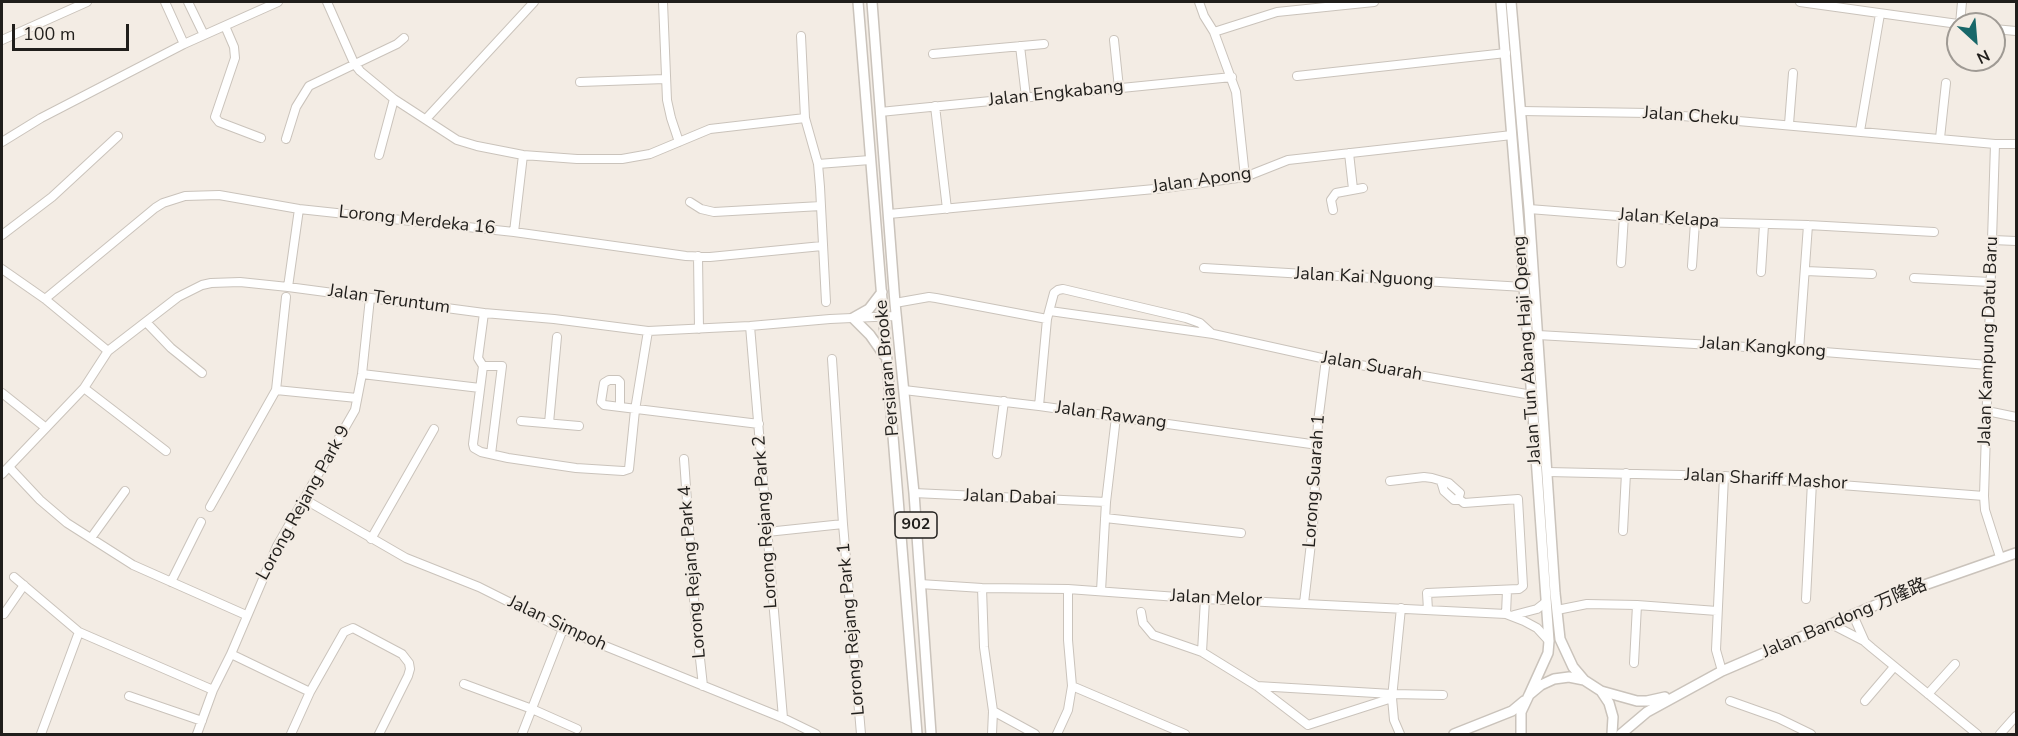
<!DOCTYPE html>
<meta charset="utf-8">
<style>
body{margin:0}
#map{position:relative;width:2018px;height:736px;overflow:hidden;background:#f3ece4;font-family:"Nunito Sans",sans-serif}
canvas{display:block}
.frame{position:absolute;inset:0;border:3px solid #201e1b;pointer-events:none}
.north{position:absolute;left:1946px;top:12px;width:60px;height:60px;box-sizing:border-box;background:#f3ece4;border:2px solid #9f9a94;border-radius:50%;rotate:154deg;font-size:16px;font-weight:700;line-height:24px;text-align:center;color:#201e1b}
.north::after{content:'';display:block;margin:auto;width:21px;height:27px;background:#186769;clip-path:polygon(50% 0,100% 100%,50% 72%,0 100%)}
.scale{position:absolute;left:12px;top:24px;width:117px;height:27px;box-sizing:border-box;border:3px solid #201e1b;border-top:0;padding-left:8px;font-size:18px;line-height:21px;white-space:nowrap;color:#201e1b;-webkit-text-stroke:4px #f3ece4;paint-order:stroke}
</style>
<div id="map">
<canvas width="2018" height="736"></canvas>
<div class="frame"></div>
<div class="north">N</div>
<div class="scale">100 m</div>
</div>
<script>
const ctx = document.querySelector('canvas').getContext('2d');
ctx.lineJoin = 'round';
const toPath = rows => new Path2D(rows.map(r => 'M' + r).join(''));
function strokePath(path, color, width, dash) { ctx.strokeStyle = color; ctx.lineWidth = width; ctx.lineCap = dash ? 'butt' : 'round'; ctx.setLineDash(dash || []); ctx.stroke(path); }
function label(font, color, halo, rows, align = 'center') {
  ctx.font = font + ' "Nunito Sans","Noto Sans SC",sans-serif'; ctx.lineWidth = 4.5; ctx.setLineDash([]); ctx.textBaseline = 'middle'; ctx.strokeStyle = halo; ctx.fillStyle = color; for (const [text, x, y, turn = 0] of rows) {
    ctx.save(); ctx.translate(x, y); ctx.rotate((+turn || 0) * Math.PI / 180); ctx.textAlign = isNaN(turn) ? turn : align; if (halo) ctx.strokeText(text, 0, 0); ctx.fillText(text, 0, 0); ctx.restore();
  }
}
const minor = toPath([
 [165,2,184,44],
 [188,2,204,35],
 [327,2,354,63,360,71,394,99,457,140,477,146,523,155,577,159,622,159,650,154,710,129,805,118],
 [663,2,667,100,671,118,679,142],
 [1199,2,1204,16,1214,32,1236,92,1245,177],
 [1800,2,1958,24],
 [1960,24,1962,2],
 [225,26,234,47,235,58,215,117,219,122,261,138],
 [1994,29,2016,31],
 [1214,32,1277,12,1374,2],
 [801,36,805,118,818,164,820,187,826,302],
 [2,40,87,2],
 [1114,40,1119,88],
 [1020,46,1026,97],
 [933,54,1044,44],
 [1297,76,1506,53],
 [580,82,665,79],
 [935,106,947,209],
 [1521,111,1649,113,1995,144,2016,144],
 [880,112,1232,77],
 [426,119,534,2],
 [1789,124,1793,73],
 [1860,131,1880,14],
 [1940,138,1946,83],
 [286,139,296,107,309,86,397,44,404,38],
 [2,142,41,118,184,44,278,2],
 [1995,144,1984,496,1985,510,2000,557],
 [1349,153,1353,189],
 [379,155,394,99],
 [818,164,870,160],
 [690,202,701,209,714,212,821,206],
 [1529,209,1695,222,1808,225,1934,232],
 [1333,210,1331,200,1336,193,1363,188],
 [889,214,1165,188,1245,177,1288,160,1512,135],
 [514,232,523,155],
 [2,235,52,197,118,136],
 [1993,240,2016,241],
 [698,256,699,329],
 [1621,263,1624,215],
 [1692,266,1695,222],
 [1204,268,1524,287],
 [2,269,45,299,108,351],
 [1806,271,1872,274],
 [1761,272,1764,225],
 [1914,278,1990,282],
 [288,287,299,209],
 [45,299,155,208,163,203,185,196,219,195,299,209,514,232,686,256,710,257,822,246],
 [895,303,929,297,936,298,1047,319],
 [1050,311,1213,334,1326,359,1532,395],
 [484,313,478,358,483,366,473,444,474,448,481,452,508,458,576,468,623,471,629,469,635,410,648,331],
 [146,322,171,348,202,373],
 [750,326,783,718],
 [1538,335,1799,350,1988,365],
 [1799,350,1808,225],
 [832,359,843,524,861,734],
 [483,366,502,366,491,454],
 [362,374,480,388],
 [84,388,166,451],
 [276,390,357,398],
 [904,390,1039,406,1318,445],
 [2,393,46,428],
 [620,406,620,382,618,380,609,380,604,383,601,402,604,405,759,424],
 [1039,406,1047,319,1054,293,1058,290,1063,289,1186,318,1200,323,1211,333],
 [1987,411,2016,417],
 [521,421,579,426],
 [549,423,557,337],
 [997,454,1004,401],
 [684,459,695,613,703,686],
 [9,467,40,500,67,523,133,565,246,615],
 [1548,472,1724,476,1984,496],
 [2,474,84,388,108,351,178,297,202,285,211,283,240,282,288,287,484,313,554,319,648,331,750,326,830,319,896,316],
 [1390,481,1424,477,1432,478,1449,483,1451,485,1460,493,1458,500,1454,500,1444,491,1441,481],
 [914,493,1106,502],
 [304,499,406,558,479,587,563,629,783,718,816,734],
 [210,507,276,390,286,297],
 [1105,518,1241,533],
 [1623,531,1626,473],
 [767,532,843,524],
 [91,538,125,491],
 [371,539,434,429],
 [14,577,79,632,213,690],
 [171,582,201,522],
 [920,584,982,588,1068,589,1205,599,1506,614,1524,621,1537,628,1549,641],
 [982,588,984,647,993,711,992,734],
 [1101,591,1106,502,1116,417],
 [1806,599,1812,482],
 [1304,603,1313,526,1318,422,1326,359],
 [1428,610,1427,593,1519,589,1523,586,1518,499,1464,503,1459,499],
 [1557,610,1587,604,1637,605,1717,611],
 [1141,612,1143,623,1153,635,1202,652,1257,686,1308,725,1392,698],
 [4,614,24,585],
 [1506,614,1507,590],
 [1514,615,1537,609,1546,602],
 [1853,615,1865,642,1872,648,1977,734],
 [1831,624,1864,641],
 [1202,652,1205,599],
 [231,654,310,692],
 [1634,663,1637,605],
 [1722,671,1716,650,1724,476],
 [464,684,532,709,577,729],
 [1072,686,1185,734],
 [1257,686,1392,694,1443,695],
 [1928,694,1955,664],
 [129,696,202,721],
 [1730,701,1778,718,1811,734],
 [1865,701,1894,667],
 [993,711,1035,734],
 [41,734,79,632],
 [197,734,213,690,231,654,277,546,355,410,362,374,370,298],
 [291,734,310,692,344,632,353,628,402,654,409,663,410,669,408,676,379,734],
 [522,734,563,629],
 [1057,734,1068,710,1072,686,1068,640,1068,589],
 [1400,734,1394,720,1392,698,1401,608],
 [2000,734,2016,716]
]);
const major = toPath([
 [858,2,917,734],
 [872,2,895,303,914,493,931,734],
 [1501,2,1524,287,1549,641,1548,653,1529,695],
 [1511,2,1529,209,1555,593,1560,639,1573,667,1584,680],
 [882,292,869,309,853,318,870,335,884,355],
 [1601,691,1637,701,1647,701,1665,697],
 [1454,734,1512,711,1524,701],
 [1521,734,1521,712,1529,695,1541,685,1554,679,1569,677,1584,680,1601,691,1609,703,1613,717,1612,734],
 [1621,734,1647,712,1722,671,1913,589,2016,553]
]);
strokePath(minor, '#cac3bb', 10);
strokePath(major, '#cac3bb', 12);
strokePath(minor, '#fff', 8);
strokePath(major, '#fff', 9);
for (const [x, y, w] of [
 [916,525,42]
]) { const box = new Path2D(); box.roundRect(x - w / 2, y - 13, w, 26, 4.5); ctx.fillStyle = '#f3ece4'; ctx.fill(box); strokePath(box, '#201e1b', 1.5); }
label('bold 16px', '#201e1b', null, [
 ["902",916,525]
]);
label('18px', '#201e1b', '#f3ece4', [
 ["Jalan Engkabang",1056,94,-6],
 ["Jalan Cheku",1691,117,4],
 ["Jalan Apong",1202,181,-8],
 ["Jalan Kelapa",1669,219,4],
 ["Lorong Merdeka 16",417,221,6],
 ["Jalan Kai Nguong",1364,278,3],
 ["Jalan Teruntum",389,300,8],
 ["Jalan Kampung Datu Baru",1989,341,-88],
 ["Jalan Kangkong",1763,348,4],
 ["Jalan Tun Abang Haji Openg",1528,350,-94],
 ["Jalan Suarah",1372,367,10],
 ["Persiaran Brooke",888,368,-95],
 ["Jalan Rawang",1111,416,8],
 ["Jalan Shariff Mashor",1766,480,3],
 ["Lorong Suarah 1",1315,481,-86],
 ["Jalan Dabai",1010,498,2],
 ["Lorong Rejang Park 9",304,503,-61],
 ["Lorong Rejang Park 2",766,522,-94],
 ["Lorong Rejang Park 4",693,572,-95],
 ["Jalan Melor",1216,599,3],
 ["Jalan Bandong 万隆路",1845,619,-23],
 ["Jalan Simpoh",557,624,25],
 ["Lorong Rejang Park 1",852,629,-95]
]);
</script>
